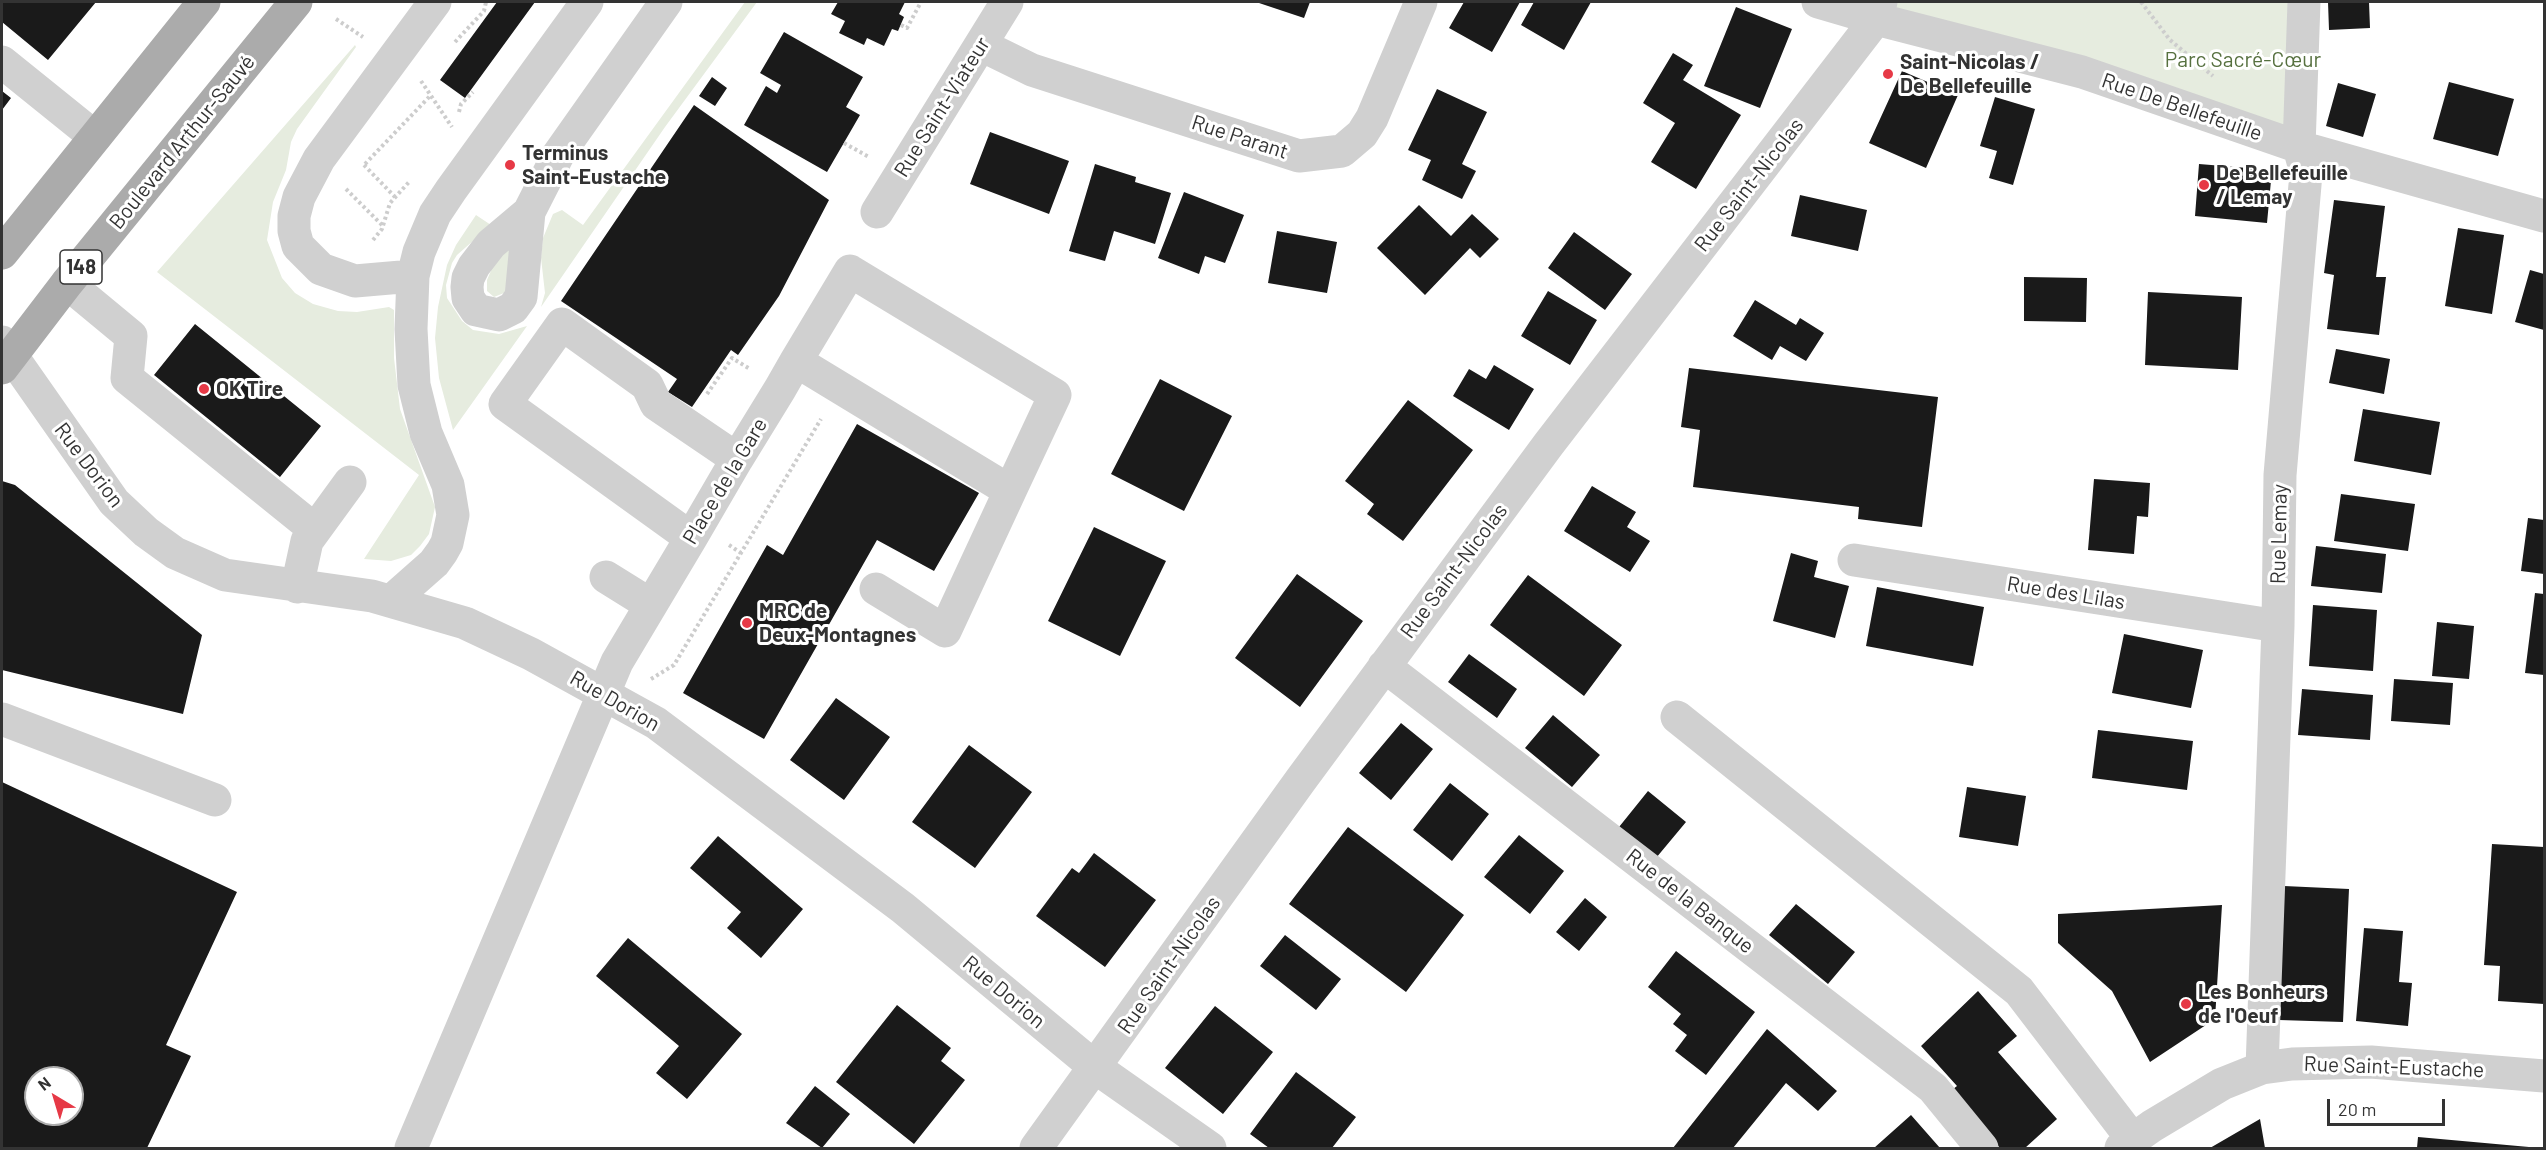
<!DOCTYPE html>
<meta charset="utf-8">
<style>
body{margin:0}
#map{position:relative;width:2546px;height:1150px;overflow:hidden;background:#fff;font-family:Barlow,sans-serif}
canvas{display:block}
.frame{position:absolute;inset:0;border:3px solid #333;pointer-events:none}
.north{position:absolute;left:24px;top:1066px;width:60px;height:60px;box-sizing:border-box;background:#fff;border:2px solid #adadad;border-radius:50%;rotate:322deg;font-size:16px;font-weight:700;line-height:24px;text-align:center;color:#333}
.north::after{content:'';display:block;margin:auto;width:21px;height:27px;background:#e63946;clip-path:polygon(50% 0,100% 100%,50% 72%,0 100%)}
.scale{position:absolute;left:2327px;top:1099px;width:118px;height:27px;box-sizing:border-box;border:3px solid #333;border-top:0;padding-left:8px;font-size:18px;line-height:21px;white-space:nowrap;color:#333;-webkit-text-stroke:4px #fff;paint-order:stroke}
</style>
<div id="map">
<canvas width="2546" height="1150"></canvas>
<div class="frame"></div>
<div class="north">N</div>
<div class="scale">20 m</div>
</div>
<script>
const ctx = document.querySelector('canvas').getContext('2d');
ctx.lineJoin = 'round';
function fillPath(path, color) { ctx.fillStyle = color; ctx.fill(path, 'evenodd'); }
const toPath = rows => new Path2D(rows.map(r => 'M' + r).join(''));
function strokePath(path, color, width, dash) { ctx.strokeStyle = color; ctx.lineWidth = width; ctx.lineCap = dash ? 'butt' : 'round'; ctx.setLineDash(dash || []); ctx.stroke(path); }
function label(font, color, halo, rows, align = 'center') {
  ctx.font = font + ' Barlow,sans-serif'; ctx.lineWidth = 6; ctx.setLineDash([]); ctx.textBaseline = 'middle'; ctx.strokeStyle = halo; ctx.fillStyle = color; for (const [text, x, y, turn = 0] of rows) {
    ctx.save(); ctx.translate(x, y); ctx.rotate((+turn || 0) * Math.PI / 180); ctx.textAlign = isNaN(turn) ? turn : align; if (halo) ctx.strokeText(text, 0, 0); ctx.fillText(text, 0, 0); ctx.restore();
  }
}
fillPath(toPath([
 [745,2,757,2,665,127,541,307,545,293,541,258,543,238,553,214,562,210,583,225],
 [1881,2,2304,2,2299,147,1876,19],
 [355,45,356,47,297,129,291,142,286,170,273,202,267,240,282,278,295,293,313,304,338,311,357,312,389,307,394,310,394,358,400,409,435,507,429,534,420,546,411,555,391,561,364,559,419,475,157,272],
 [476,215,491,225,457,255,452,263,446,285,447,298,462,321,473,330,499,334,527,326,453,430,439,378,435,338,438,307,447,265,456,245],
 [512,243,507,288,504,293,494,297,487,291,487,280,493,266]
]), '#e6ecdf');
fillPath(toPath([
 [2,2,96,2,48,60,2,22],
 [497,2,535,2,465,98,440,80],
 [838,2,905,2,899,14,904,17,898,31,892,29,884,46,867,38,864,45,839,33,845,21,831,14],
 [1256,2,1310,2,1304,18],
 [1464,2,1520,2,1492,52,1449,28],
 [1534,2,1591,2,1564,50,1521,25],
 [2328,2,2369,2,2370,28,2329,30],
 [1736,7,1792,29,1760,108,1704,86],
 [784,32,863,77,846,107,860,115,827,172,744,125,766,86,777,93,781,85,760,73],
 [1673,53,1693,65,1683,80,1741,115,1696,189,1651,162,1675,123,1643,103],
 [1902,71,1958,95,1926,168,1869,143],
 [712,77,727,88,715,106,699,96],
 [2449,82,2514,99,2498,156,2433,139],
 [2338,83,2376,94,2363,137,2326,126],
 [1437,89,1487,112,1462,164,1476,171,1462,199,1422,180,1431,160,1408,150],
 [2,91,11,98,2,110],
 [1995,97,2035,109,2013,185,1989,178,1997,151,1980,146],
 [694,105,829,200,779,296,738,355,731,350,692,407,668,392,677,379,561,301],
 [990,132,1069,161,1049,214,970,184],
 [1095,164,1136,177,1135,182,1171,193,1155,244,1114,231,1105,261,1069,251],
 [2199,164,2272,170,2267,223,2195,216],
 [1184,192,1244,215,1225,263,1205,256,1199,274,1158,258],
 [1800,195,1867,210,1858,251,1791,236],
 [2334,200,2385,206,2376,277,2386,277,2379,335,2327,329,2334,275,2324,273],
 [1419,205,1451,236,1472,214,1499,239,1480,258,1470,248,1425,295,1377,248],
 [2458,228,2504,235,2492,314,2445,306],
 [1277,231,1337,242,1327,293,1268,283],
 [1574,232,1632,274,1605,310,1548,268],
 [2530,270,2544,274,2544,330,2515,322],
 [2024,277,2087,278,2086,322,2024,321],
 [1548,291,1597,320,1570,365,1521,336],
 [2148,292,2242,297,2238,370,2145,365],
 [1755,300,1796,325,1800,318,1824,333,1806,361,1780,346,1772,360,1733,336],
 [195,324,321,426,280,477,154,375],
 [2336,349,2390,359,2384,394,2329,383],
 [1494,365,1534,389,1509,430,1453,396,1469,369,1486,379],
 [1689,368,1938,397,1922,527,1858,519,1859,507,1693,487,1700,430,1681,427],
 [1160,379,1232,416,1184,511,1111,474],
 [1408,400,1473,450,1403,541,1367,514,1374,504,1345,481],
 [2363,409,2440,422,2431,475,2354,461],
 [857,424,979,493,934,571,877,540,764,739,683,693,767,545,783,555],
 [2094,479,2150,483,2148,517,2137,516,2134,554,2088,550],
 [2,481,15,485,202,635,183,714,2,670],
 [1592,486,1636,512,1627,527,1650,541,1630,572,1564,531],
 [2341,494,2415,504,2408,551,2334,541],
 [2528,518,2544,520,2544,574,2521,571],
 [1094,527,1166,561,1120,656,1048,621],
 [2316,546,2386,554,2382,593,2311,586],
 [1791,553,1818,561,1814,577,1849,586,1835,638,1773,621],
 [1297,574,1363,621,1300,707,1235,658],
 [1528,575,1622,645,1584,696,1490,625],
 [1877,587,1984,607,1973,666,1866,646],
 [2535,593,2544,594,2544,675,2525,673],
 [2313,605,2377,610,2373,671,2309,666],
 [2437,622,2474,626,2469,679,2432,676],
 [2124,634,2203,650,2191,708,2112,693],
 [1469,654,1517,689,1497,718,1448,682],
 [2394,679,2453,683,2450,725,2391,721],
 [2302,689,2373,695,2370,740,2298,735],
 [836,698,890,737,844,800,790,760],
 [1553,715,1600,755,1572,787,1525,748],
 [1401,723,1433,749,1391,800,1359,773],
 [2098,730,2193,741,2187,790,2092,778],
 [969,745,1032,792,975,868,912,822],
 [2,782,237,892,166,1045,191,1056,147,1148,2,1148],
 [36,1078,72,1078,72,1114,36,1114],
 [1450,783,1489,814,1452,861,1413,830],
 [1967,787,2026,796,2018,846,1959,837],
 [1648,791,1686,822,1656,858,1619,827],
 [1348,827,1464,915,1406,992,1289,904],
 [1519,835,1564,871,1530,914,1484,877],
 [718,836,803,909,761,958,727,928,741,912,690,868],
 [2492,844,2544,847,2544,1004,2498,1001,2500,966,2484,965],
 [1094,853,1156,900,1105,967,1036,916,1072,868,1079,873],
 [2284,886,2349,889,2343,1022,2279,1020],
 [1585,898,1607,917,1579,951,1556,932],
 [1796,904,1855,952,1828,984,1769,935],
 [2222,905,2215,1019,2150,1062,2112,991,2058,943,2058,914],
 [2364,928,2403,931,2399,982,2412,983,2408,1026,2356,1021],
 [1285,935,1341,979,1316,1010,1260,966],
 [628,938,742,1034,687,1099,656,1073,679,1046,596,976],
 [1676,951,1755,1012,1706,1075,1675,1051,1687,1035,1673,1024,1681,1014,1648,987],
 [1978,991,2017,1036,1998,1052,2057,1119,2025,1148,2000,1148,1948,1093,1957,1086,1921,1046],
 [897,1005,951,1048,941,1061,965,1080,914,1144,836,1082],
 [1215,1006,1273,1052,1223,1114,1165,1068],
 [1767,1029,1837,1091,1818,1111,1786,1083,1733,1148,1673,1148],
 [1296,1072,1356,1117,1332,1148,1269,1148,1250,1134],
 [815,1086,850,1114,822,1148,786,1123],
 [1911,1115,1940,1148,1874,1148],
 [2260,1119,2265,1148,2210,1148],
 [2418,1137,2529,1147,2529,1148,2417,1148]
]), '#1a1a1a');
strokePath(toPath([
 [2141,2,2170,40,2213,76],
 [336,19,363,37],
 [901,25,907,28,921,2],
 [455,42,484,11,486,2],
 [421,81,452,127],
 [459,112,461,104,473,92],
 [844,143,869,157],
 [365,164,431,95],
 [364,165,395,197],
 [346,189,382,225],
 [373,240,382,229,390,203,409,182],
 [707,394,732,358,750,369],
 [729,545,741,553],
 [651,679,674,665,821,419]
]), '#cdcdcd', 4, [3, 3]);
strokePath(toPath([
 [1818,2,1876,19,2082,72,2299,147,2544,216],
 [981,45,1032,70,1299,156,1342,151,1362,134,1372,118,1421,2],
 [2,62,95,137],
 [529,212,521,297,513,308,499,315,476,310,468,298,467,287,468,278,474,266,491,244,529,212,558,155,666,2],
 [877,212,1007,2],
 [413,276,355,281,321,269,298,246,294,231,294,216,299,197,319,159,435,2],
 [67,283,131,336,127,378,314,529],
 [2,342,114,502,146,532,175,553,225,575,372,596,465,623,531,654,656,723,903,908,1096,1068,1210,1148],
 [691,538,505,404,562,324,647,385,656,404,737,459],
 [1854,560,2278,626],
 [606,577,651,605],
 [297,587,307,541,350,482],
 [876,589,945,631,1010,491],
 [391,601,434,563,442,552,447,543,453,515,448,485,426,433,414,385,411,329,413,276,419,252,435,214,451,190,587,2],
 [1384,666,1933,1088,1982,1148],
 [1677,717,2019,991,2133,1140],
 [2,719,215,800],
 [2262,1068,2278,626,2280,475,2306,173,2299,147,2304,2],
 [411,1148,617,662,691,538,737,459,780,389,796,361,850,271,1055,395,1010,491,796,361],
 [1036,1148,1300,781,1548,445,1876,19,1881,2],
 [2121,1148,2152,1126,2222,1084,2262,1068,2292,1064,2371,1062,2544,1076]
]), '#d0d0d0', 33);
strokePath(toPath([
 [2,253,204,2],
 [2,368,67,283,296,2]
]), '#ababab', 33);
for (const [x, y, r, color] of [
 [1888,74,6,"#e63946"],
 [510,165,6,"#e63946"],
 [2204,185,6,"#e63946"],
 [204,389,6,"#e63946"],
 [747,623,6,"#e63946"],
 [2186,1004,6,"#e63946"]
]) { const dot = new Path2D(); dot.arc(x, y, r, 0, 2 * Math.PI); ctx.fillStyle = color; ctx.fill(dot); strokePath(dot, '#fff', 2); }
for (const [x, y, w] of [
 [81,267,42]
]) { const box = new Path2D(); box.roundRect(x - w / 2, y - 17, w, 34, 4.5); ctx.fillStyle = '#fff'; ctx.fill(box); strokePath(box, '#333', 1.5); }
label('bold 20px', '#333', null, [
 ["148",81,267]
]);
label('21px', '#56703f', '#fff', [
 ["Parc Sacré-Cœur",2243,60]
]);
label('bold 21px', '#333', '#fff', [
 ["Saint-Nicolas /",1900,62],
 ["De Bellefeuille",1900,86],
 ["Terminus",522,153],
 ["Saint-Eustache",522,177],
 ["De Bellefeuille",2216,173],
 ["/ Lemay",2216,197],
 ["OK Tire",216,389],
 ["MRC de",759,611],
 ["Deux-Montagnes",759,635],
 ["Les Bonheurs",2198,992],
 ["de l'Oeuf",2198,1016]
], 'left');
label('21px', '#333', '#fff', [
 ["Rue Saint-Viateur",942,107,-58],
 ["Rue De Bellefeuille",2182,107,19],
 ["Rue Parant",1240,137,18],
 ["Boulevard Arthur-Sauvé",182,142,-51],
 ["Rue Saint-Nicolas",1749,185,-52],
 ["Rue Dorion",89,465,53],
 ["Place de la Gare",725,481,-59],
 ["Rue Lemay",2279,534,-89],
 ["Rue Saint-Nicolas",1454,571,-53],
 ["Rue des Lilas",2066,593,9],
 ["Rue Dorion",615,701,30],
 ["Rue de la Banque",1690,901,38],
 ["Rue Saint-Nicolas",1169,965,-55],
 ["Rue Dorion",1004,992,40],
 ["Rue Saint-Eustache",2394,1067,2]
]);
</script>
